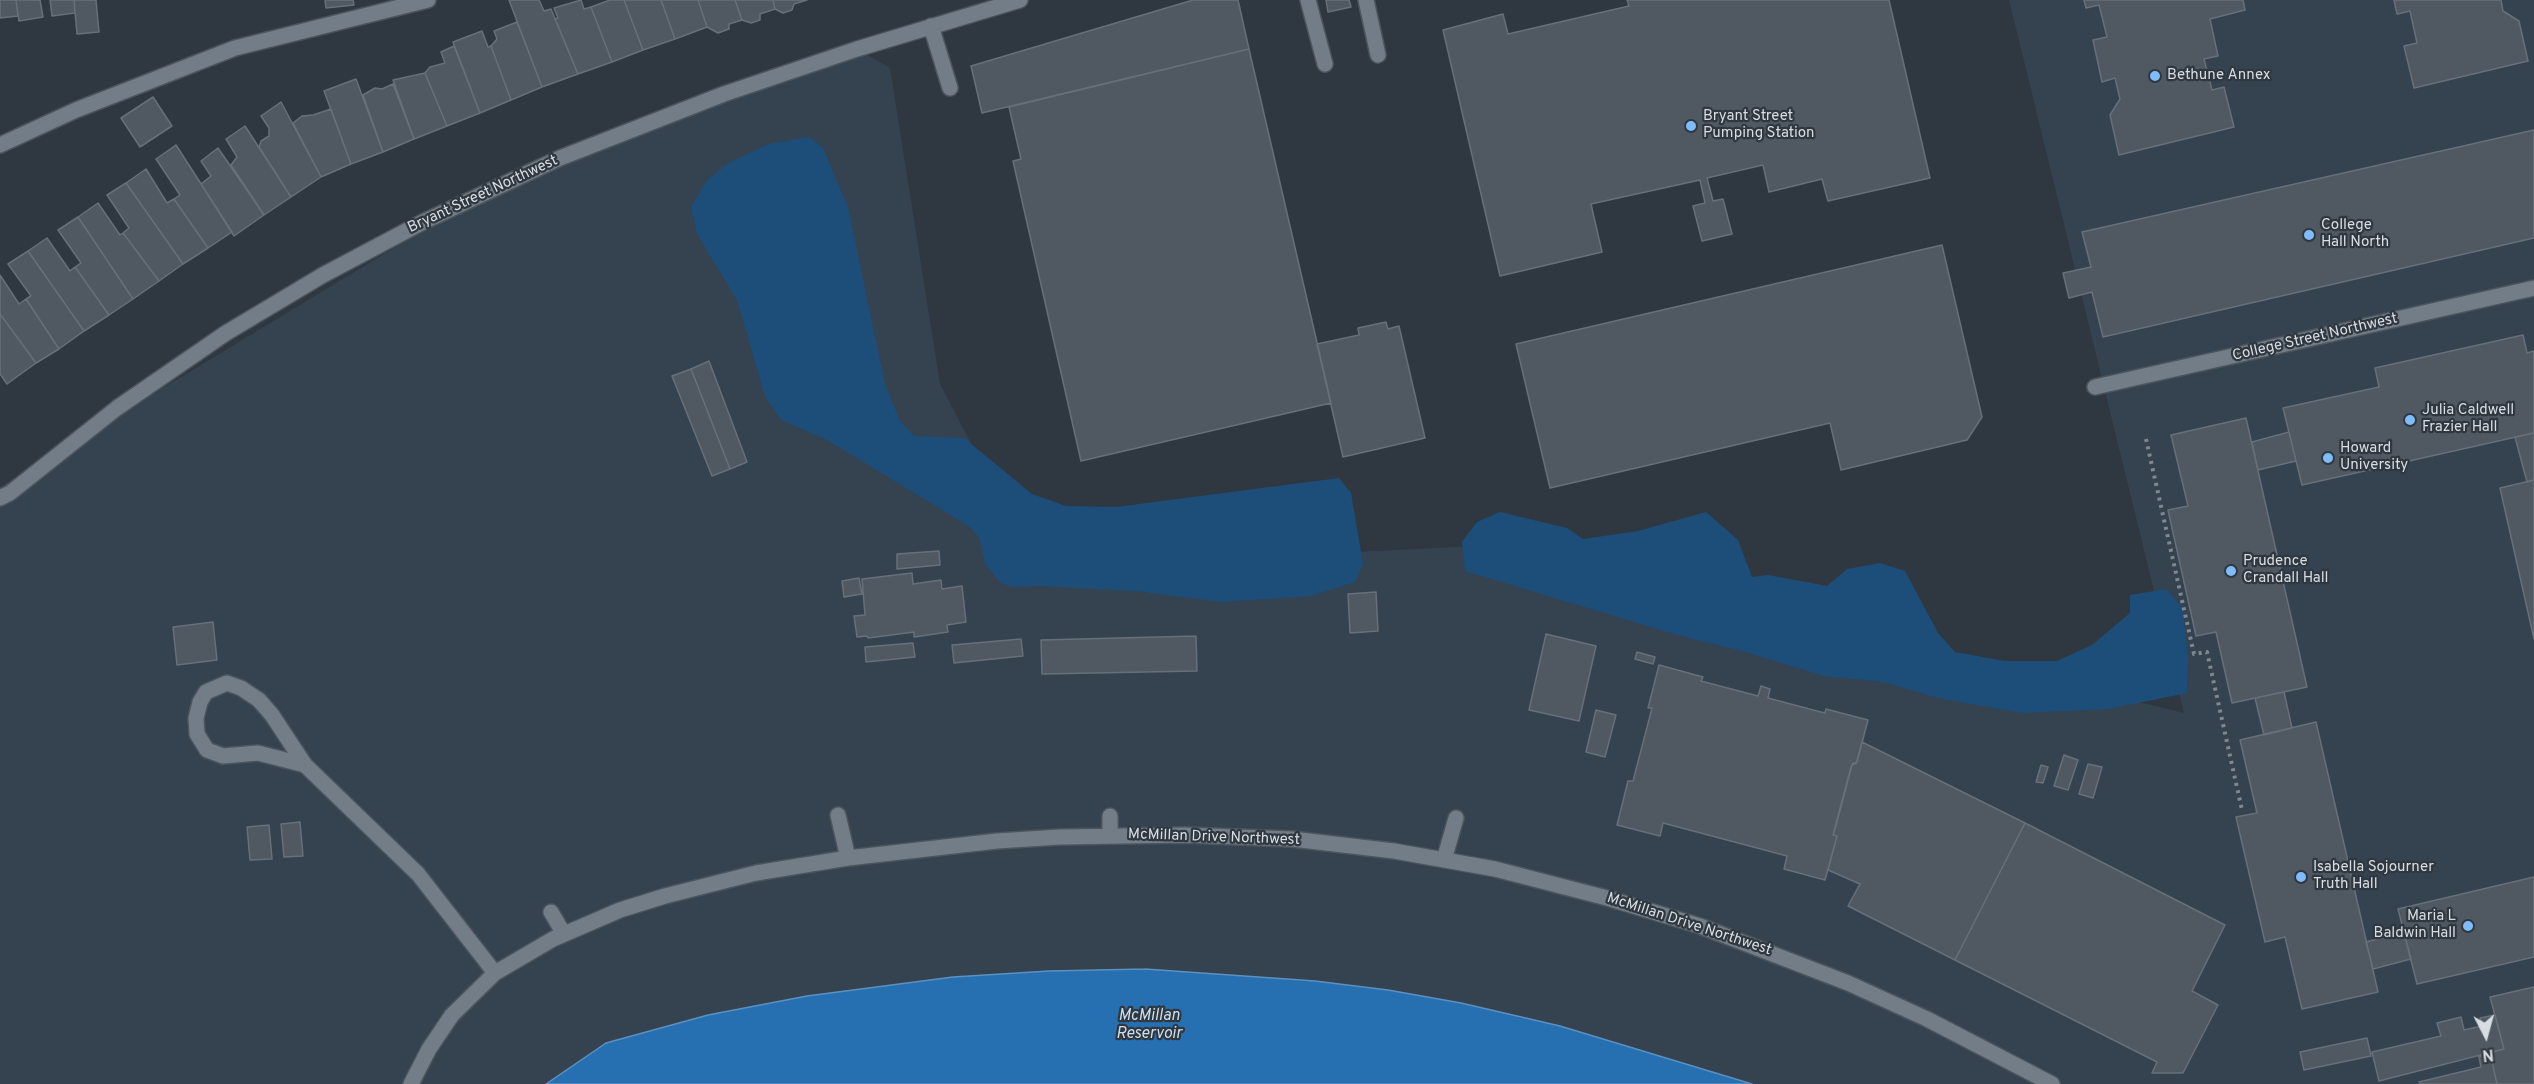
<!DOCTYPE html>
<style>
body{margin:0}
#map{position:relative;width:2534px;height:1084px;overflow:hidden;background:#2f3840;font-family:Overpass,sans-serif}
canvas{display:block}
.north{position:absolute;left:2456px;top:1006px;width:60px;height:60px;-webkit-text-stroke:4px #2f3840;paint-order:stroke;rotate:174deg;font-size:16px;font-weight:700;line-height:24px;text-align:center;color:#d7dde2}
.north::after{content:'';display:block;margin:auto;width:21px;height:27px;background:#d7dde2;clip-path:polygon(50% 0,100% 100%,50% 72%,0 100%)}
</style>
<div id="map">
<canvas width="2534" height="1084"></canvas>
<div class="north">N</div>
</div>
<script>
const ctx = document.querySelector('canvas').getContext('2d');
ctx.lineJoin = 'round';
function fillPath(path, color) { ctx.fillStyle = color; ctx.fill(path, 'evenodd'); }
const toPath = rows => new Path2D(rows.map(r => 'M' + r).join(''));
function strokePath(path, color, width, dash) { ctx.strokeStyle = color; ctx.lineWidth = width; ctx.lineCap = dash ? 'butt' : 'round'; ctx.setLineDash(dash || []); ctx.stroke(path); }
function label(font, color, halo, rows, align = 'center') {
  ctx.font = font + ' Overpass,sans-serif'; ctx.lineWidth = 4.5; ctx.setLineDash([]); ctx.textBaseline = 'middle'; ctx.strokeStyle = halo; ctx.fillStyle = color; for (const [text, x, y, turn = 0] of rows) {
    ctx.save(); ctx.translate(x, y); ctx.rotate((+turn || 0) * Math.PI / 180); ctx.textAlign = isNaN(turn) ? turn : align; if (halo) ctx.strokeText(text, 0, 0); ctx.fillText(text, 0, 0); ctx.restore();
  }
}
fillPath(toPath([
 [2009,0,2534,0,2534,1084,0,1084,0,487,491,189,857,49,890,68,940,384,1018,533,1210,559,1496,545,2184,713]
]), '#354250');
fillPath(toPath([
 [809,137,823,148,848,207,885,384,900,421,914,436,964,438,1032,494,1066,506,1116,507,1339,478,1351,493,1363,564,1355,582,1311,596,1222,602,1135,591,1040,586,1012,587,1001,583,985,564,979,537,970,527,827,440,781,420,765,396,737,300,697,234,691,207,708,179,730,162,768,144],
 [1500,512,1567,528,1583,539,1638,531,1706,512,1738,540,1752,577,1768,575,1827,586,1847,569,1880,563,1905,571,1938,633,1955,652,2004,661,2057,661,2092,645,2130,613,2130,595,2166,589,2183,609,2188,659,2187,693,2108,709,2022,713,1938,698,1883,682,1824,676,1742,651,1677,635,1465,571,1462,542,1477,522]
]), '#1d4e79');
const water = toPath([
 [1145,969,1315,981,1388,990,1461,1003,1560,1026,1752,1084,546,1084,606,1043,708,1015,807,996,953,977,1049,971,1145,969]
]);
fillPath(water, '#2670b1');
strokePath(water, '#5b91c0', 1.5);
const building = toPath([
 [0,0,16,0,18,16,0,18,0,0],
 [16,0,40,0,43,17,19,21,16,0],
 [50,0,74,0,75,13,52,16,50,0],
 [74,0,96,0,99,32,77,34,74,0],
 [325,0,353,0,354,5,326,8,325,0],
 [509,0,539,0,544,11,551,9,578,74,542,87,509,0],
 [581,0,584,9,591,7,612,62,578,74,555,19,558,18,554,8,581,0],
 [610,0,624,0,643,50,612,62,591,7,610,0],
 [624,0,661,0,675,39,643,50,624,0],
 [661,0,698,0,707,27,675,39,661,0],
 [698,0,735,0,742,20,729,24,729,29,718,33,707,27,698,0],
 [735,0,773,0,775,9,760,14,760,20,751,23,742,20,735,0],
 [773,0,807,0,794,4,792,10,783,13,775,9,773,0],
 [1193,0,1238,0,1249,49,982,113,971,66,1193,0],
 [1326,0,1349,0,1351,7,1328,12,1326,0],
 [1627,0,1889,0,1930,178,1828,201,1822,179,1769,192,1763,165,1707,178,1713,201,1723,199,1732,234,1702,241,1693,206,1705,203,1700,180,1591,204,1602,252,1500,276,1443,30,1503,14,1508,34,1629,6,1627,0],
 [2084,0,2243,0,2245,10,2210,19,2218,56,2204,59,2212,90,2224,87,2234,127,2119,155,2110,115,2120,99,2115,78,2102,82,2093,40,2107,37,2099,5,2086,8,2084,0],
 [2394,0,2501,0,2503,11,2519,21,2528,61,2414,88,2404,46,2417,43,2410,11,2397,14,2394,0],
 [517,22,542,87,511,100,491,46,497,39,494,31,517,22],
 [482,31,488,47,491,46,511,100,480,113,453,42,482,31],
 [454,46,480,113,447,126,425,73,430,67,445,63,441,52,454,46],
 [1249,49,1331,403,1081,461,1013,161,1021,159,1009,107,1249,49],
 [425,73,447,126,414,139,393,80,425,73],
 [356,79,383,152,351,164,324,91,356,79],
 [393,84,414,139,383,152,363,95,375,88,382,89,393,84],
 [153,97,172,126,140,147,121,118,153,97],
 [281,102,321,177,291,197,259,147,261,141,269,136,269,128,261,116,281,102],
 [331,109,351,164,321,177,293,123,302,116,313,115,331,109],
 [245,126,291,197,264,215,231,165,237,157,226,139,245,126],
 [2534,130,2534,238,2103,337,2092,292,2069,298,2063,273,2091,267,2082,232,2534,130],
 [176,145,232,232,208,248,174,199,180,195,156,159,176,145],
 [218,148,264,215,234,236,201,184,211,176,201,161,218,148],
 [146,169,167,203,174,199,208,248,183,264,126,183,146,169],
 [126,183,183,264,159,281,123,233,129,228,107,195,126,183],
 [98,203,120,235,123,233,159,281,133,299,78,217,98,203],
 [78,217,133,299,109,315,75,267,81,263,58,230,78,217],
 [47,238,70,271,75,267,109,315,84,331,28,251,47,238],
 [1942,245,1982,417,1967,440,1841,470,1830,423,1550,488,1516,344,1942,245],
 [28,251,84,331,59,349,26,299,31,296,8,264,28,251],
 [0,275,19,304,26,299,59,349,36,363,0,314,0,275],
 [0,314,36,363,7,384,0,374,0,314],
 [1386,322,1388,329,1399,326,1425,438,1343,457,1317,344,1359,335,1358,328,1386,322],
 [2523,335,2527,353,2534,351,2534,433,2302,485,2283,408,2379,387,2375,368,2523,335],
 [709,361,747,462,730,469,691,369,709,361],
 [691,369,730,469,712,476,672,376,691,369],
 [2246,418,2307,687,2232,703,2216,632,2196,636,2168,510,2188,506,2171,435,2246,418],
 [2289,432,2296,461,2258,470,2252,442,2289,432],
 [2534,433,2534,480,2527,482,2515,437,2534,433],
 [2534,480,2534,639,2500,488,2534,480],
 [939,551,940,565,897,569,897,554,939,551],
 [912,573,913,584,941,580,942,589,962,586,966,622,947,625,948,632,914,637,914,632,868,638,867,636,857,637,854,616,865,615,862,579,912,573],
 [859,578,862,594,844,597,842,581,859,578],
 [1376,592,1378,631,1350,633,1348,594,1376,592],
 [213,622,217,660,177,665,173,627,213,622],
 [1546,634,1596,646,1579,721,1529,710,1546,634],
 [1196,636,1197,671,1042,674,1041,640,1196,636],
 [1021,639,1023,656,954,663,952,645,1021,639],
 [913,643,915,657,866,662,865,647,913,643],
 [1637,652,1655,657,1653,664,1635,659,1637,652],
 [1659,665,1703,677,1701,681,1758,696,1761,686,1770,689,1768,698,1817,711,1825,713,1826,709,1868,720,1857,762,1852,765,1837,822,1833,835,1837,836,1825,880,1784,869,1787,856,1663,823,1660,836,1617,825,1628,781,1633,781,1652,708,1648,708,1659,665],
 [2284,692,2292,728,2264,735,2255,698,2284,692],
 [1596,710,1616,715,1605,757,1586,752,1596,710],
 [2316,722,2378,992,2302,1009,2285,937,2265,942,2236,817,2257,813,2240,740,2316,722],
 [1862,742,2025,823,1955,960,1848,906,1860,884,1828,870,1837,836,1833,835,1851,767,1853,763,1856,764,1862,742],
 [2064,755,2078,760,2068,790,2054,786,2064,755],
 [2088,764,2102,767,2093,798,2079,794,2088,764],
 [2041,765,2048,767,2043,783,2036,782,2041,765],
 [300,822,303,856,284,857,281,824,300,822],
 [2025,823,2225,925,2192,991,2218,1005,2183,1073,2152,1073,2157,1062,1955,960,2025,823],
 [269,825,272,859,250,860,247,827,269,825],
 [2534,877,2534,957,2417,984,2398,909,2534,877],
 [2404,932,2411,959,2373,969,2366,942,2404,932],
 [2534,987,2534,1084,2497,1084,2490,1053,2504,1049,2490,997,2534,987],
 [2495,1015,2504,1049,2379,1081,2372,1052,2441,1036,2437,1023,2461,1017,2464,1030,2482,1026,2480,1018,2495,1015],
 [2367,1038,2371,1056,2304,1070,2300,1052,2367,1038],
 [2490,1053,2497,1084,2420,1084,2419,1082,2481,1067,2479,1057,2490,1053]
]);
fillPath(building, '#505962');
strokePath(building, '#67707a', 1.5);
const minor = toPath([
 [1308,0,1325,64],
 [1366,0,1378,55],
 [931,26,950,88],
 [0,145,76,110,235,48,428,0],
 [2095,387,2534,288],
 [0,498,10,493,117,408,226,333,323,275,423,222,560,158,724,94,857,49,1020,0],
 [305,765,258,753,223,756,207,750,197,734,196,718,200,702,206,692,227,683,241,688,259,700,272,715,305,765,418,874,495,973],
 [838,815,848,858],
 [1110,816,1110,836],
 [1444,860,1456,818],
 [551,912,564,934],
 [411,1084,429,1049,452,1015,495,973,553,939,620,910,665,896,756,873,848,858,997,841,1060,837,1185,835,1292,839,1394,851,1495,869,1607,898,1700,926,1848,983,1927,1019,2052,1084]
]);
strokePath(minor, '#4d545b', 18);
strokePath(toPath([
 [2146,439,2194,654,2207,652,2242,810]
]), '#80888e', 4, [3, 4.5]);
strokePath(minor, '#737d87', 15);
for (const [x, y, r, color] of [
 [2155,76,6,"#7fbdfa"],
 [1691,126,6,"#7fbdfa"],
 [2309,235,6,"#7fbdfa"],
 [2410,420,6,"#7fbdfa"],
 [2328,458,6,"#7fbdfa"],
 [2231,571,6,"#7fbdfa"],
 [2301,877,6,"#7fbdfa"],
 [2468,926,6,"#7fbdfa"]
]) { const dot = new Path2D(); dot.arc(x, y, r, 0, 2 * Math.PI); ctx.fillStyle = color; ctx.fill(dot); strokePath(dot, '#2f3840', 2); }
label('15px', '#d7dde2', '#2f3840', [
 ["Bethune Annex",2167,76],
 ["Bryant Street",1703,117],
 ["Pumping Station",1703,134],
 ["College",2321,226],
 ["Hall North",2321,243],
 ["Julia Caldwell",2422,411],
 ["Frazier Hall",2422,428],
 ["Howard",2340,449],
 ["University",2340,466],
 ["Prudence",2243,562],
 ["Crandall Hall",2243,579],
 ["Isabella Sojourner",2313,868],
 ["Truth Hall",2313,885],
 ["Maria L",2456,917,"right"],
 ["Baldwin Hall",2456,934,"right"]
], 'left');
label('15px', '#d7dde2', '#2f3840', [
 ["Bryant Street Northwest",483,195,-25],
 ["College Street Northwest",2315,338,-13],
 ["McMillan Drive Northwest",1214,838,2],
 ["McMillan Drive Northwest",1689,925,18]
]);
label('italic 16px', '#cddef0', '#2f3840', [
 ["McMillan",1149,1017],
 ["Reservoir",1149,1035]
]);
</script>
